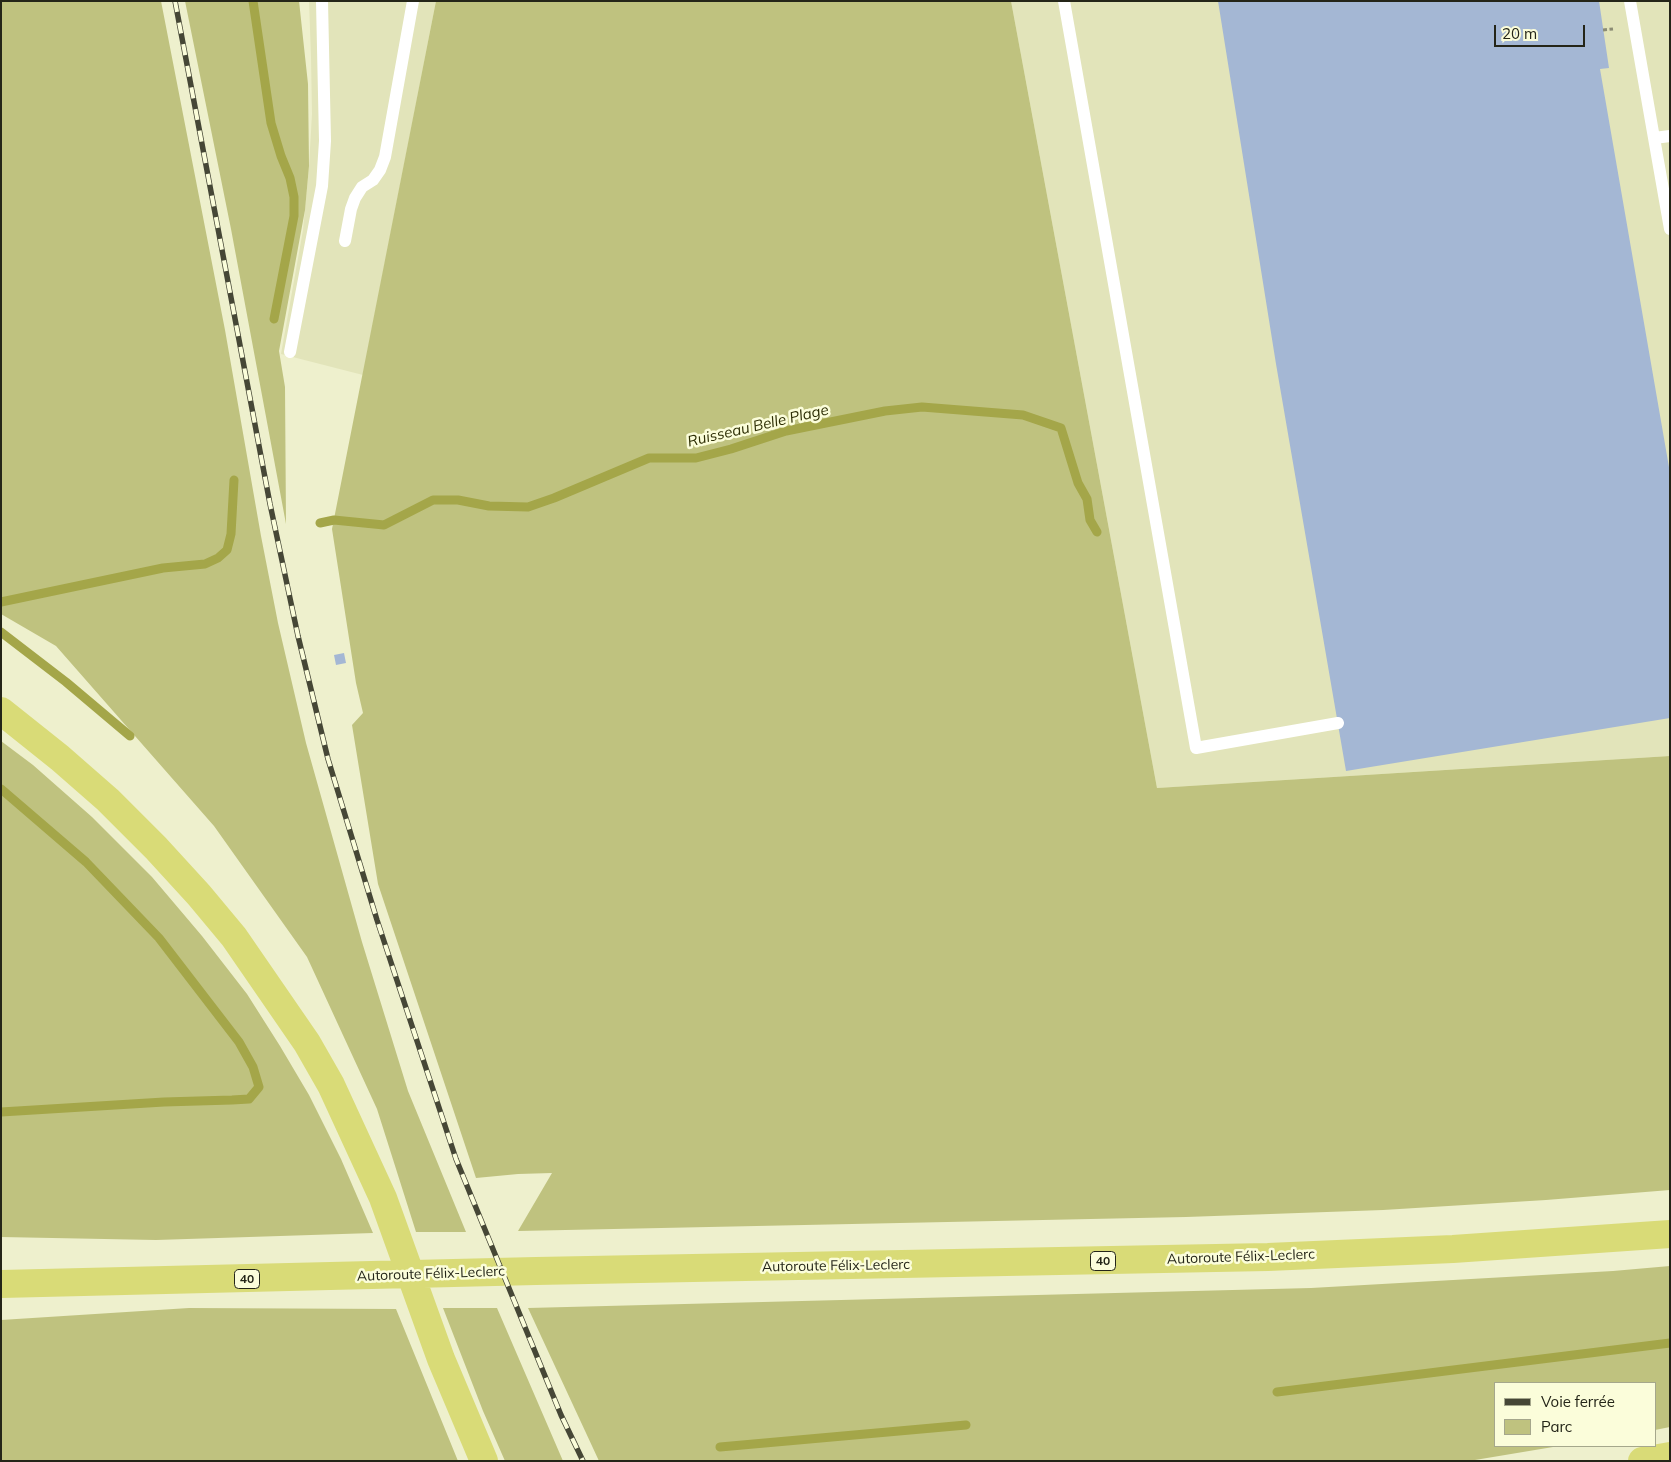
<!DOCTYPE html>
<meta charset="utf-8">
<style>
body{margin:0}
#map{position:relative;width:1671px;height:1462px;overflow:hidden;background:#eef0cd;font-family:Mulish,sans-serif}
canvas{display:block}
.frame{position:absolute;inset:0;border:2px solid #242518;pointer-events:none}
.legend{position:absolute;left:1494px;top:1382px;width:162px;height:65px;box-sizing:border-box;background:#fbfdda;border:1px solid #a5a78c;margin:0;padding:6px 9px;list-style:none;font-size:15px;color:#242518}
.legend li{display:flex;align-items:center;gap:10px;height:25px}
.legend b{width:25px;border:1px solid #a5a78c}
.scale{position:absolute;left:1494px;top:25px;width:91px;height:22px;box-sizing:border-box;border:2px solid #242518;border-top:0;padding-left:6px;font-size:15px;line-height:18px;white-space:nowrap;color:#242518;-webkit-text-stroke:4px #fbfdda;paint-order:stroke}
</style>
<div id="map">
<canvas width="1671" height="1462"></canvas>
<div class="frame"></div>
<ul class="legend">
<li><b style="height:6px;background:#464736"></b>Voie ferrée</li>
<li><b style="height:14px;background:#bfc27f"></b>Parc</li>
</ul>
<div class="scale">20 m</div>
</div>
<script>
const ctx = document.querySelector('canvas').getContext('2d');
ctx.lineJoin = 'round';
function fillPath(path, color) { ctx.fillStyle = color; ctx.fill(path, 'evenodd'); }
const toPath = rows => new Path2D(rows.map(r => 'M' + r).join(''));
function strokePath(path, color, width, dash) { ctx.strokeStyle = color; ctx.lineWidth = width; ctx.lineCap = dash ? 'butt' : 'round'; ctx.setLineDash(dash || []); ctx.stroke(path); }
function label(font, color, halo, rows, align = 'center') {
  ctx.font = font + ' Mulish,sans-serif'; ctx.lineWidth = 5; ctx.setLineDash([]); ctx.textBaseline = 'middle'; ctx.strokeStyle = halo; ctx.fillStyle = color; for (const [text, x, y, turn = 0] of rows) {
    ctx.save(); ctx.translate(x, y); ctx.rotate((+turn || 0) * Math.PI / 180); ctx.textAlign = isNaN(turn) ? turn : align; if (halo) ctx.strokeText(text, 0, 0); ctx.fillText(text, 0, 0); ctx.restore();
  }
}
fillPath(toPath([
 [309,1,436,1,363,375,281,354,303,230,309,166,312,114,311,57],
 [1011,1,1670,1,1670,756,1157,788]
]), '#e2e4ba');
fillPath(toPath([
 [1,1,161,1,225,330,261,536,278,623,306,743,362,942,408,1091,466,1232,416,1232,377,1109,307,957,214,826,56,646,1,614],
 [185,1,299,1,308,84,309,166,305,210,279,351,285,387,286,524,231,229],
 [436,1,1011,1,1157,788,1670,756,1670,1190,1546,1200,1383,1210,1186,1217,518,1231,552,1173,518,1174,476,1178,378,884,352,725,363,713,356,683,332,529],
 [1,741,33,765,92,817,152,877,202,936,247,994,280,1046,309,1095,341,1159,373,1233,156,1240,1,1237],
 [1670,1266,1670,1427,1655,1430,1655,1383,1495,1383,1495,1446,1559,1446,1469,1461,599,1461,528,1308,1311,1288,1613,1271],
 [189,1308,396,1309,458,1461,1,1461,1,1320],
 [443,1308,497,1308,563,1461,505,1461,483,1411]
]), '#bfc27f');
strokePath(toPath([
 [253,1,271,123,281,156,290,178,294,197,294,216,274,319],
 [320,523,334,520,384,525,433,500,458,500,489,506,528,507,554,498,649,458,696,458,731,449,786,431,885,411,922,407,1023,415,1061,428,1078,483,1087,499,1090,520,1097,532],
 [1,602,163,568,205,564,218,558,227,550,231,534,234,480],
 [1,632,66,682,130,736],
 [1,789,86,862,159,938,239,1042,253,1067,259,1087,249,1099,232,1100,164,1102,1,1112],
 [1277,1392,1670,1343],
 [720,1447,966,1425]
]), '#a4a649', 9);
fillPath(toPath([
 [1218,1,1599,1,1609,68,1600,69,1670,473,1670,718,1346,771,1276,364],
 [344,653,346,663,336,665,334,655]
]), '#a4b7d4');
strokePath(toPath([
 [1603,30,1613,29]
]), '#8b8c74', 3, [4, 2.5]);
strokePath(toPath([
 [1064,1,1196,748,1338,723],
 [1630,1,1654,138],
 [1670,136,1654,138,1670,229],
 [345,241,351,209,355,198,362,187,373,180,380,170,385,157,413,1],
 [290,352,322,186,325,141,322,1]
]), '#fff', 12);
strokePath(toPath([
 [1,711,60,758,108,800,156,848,199,895,234,937,307,1043,331,1085,383,1198,441,1359,484,1461],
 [1,1284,536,1271,1268,1257,1453,1249,1670,1234],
 [1642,1461,1670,1456]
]), '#d9db77', 28);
const rail = toPath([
 [175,1,270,504,298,636,328,759,377,920,456,1159,561,1415,583,1461]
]);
strokePath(rail, '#464736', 5.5);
strokePath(rail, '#fbfdda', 4, [11]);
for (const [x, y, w] of [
 [1103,1261,25],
 [247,1279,25]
]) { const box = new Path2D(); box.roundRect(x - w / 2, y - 9.5, w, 19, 4); ctx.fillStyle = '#fbfdda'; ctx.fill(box); strokePath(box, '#242518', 1); }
label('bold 12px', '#242518', null, [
 ["40",1103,1261],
 ["40",247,1279]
]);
label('14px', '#242518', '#fbfdda', [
 ["Autoroute Félix-Leclerc",1241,1257,-2],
 ["Autoroute Félix-Leclerc",836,1266,-1],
 ["Autoroute Félix-Leclerc",431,1274,-2]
]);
label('italic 15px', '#2d2e05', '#fbfdda', [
 ["Ruisseau Belle Plage",758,426,-13]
]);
</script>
